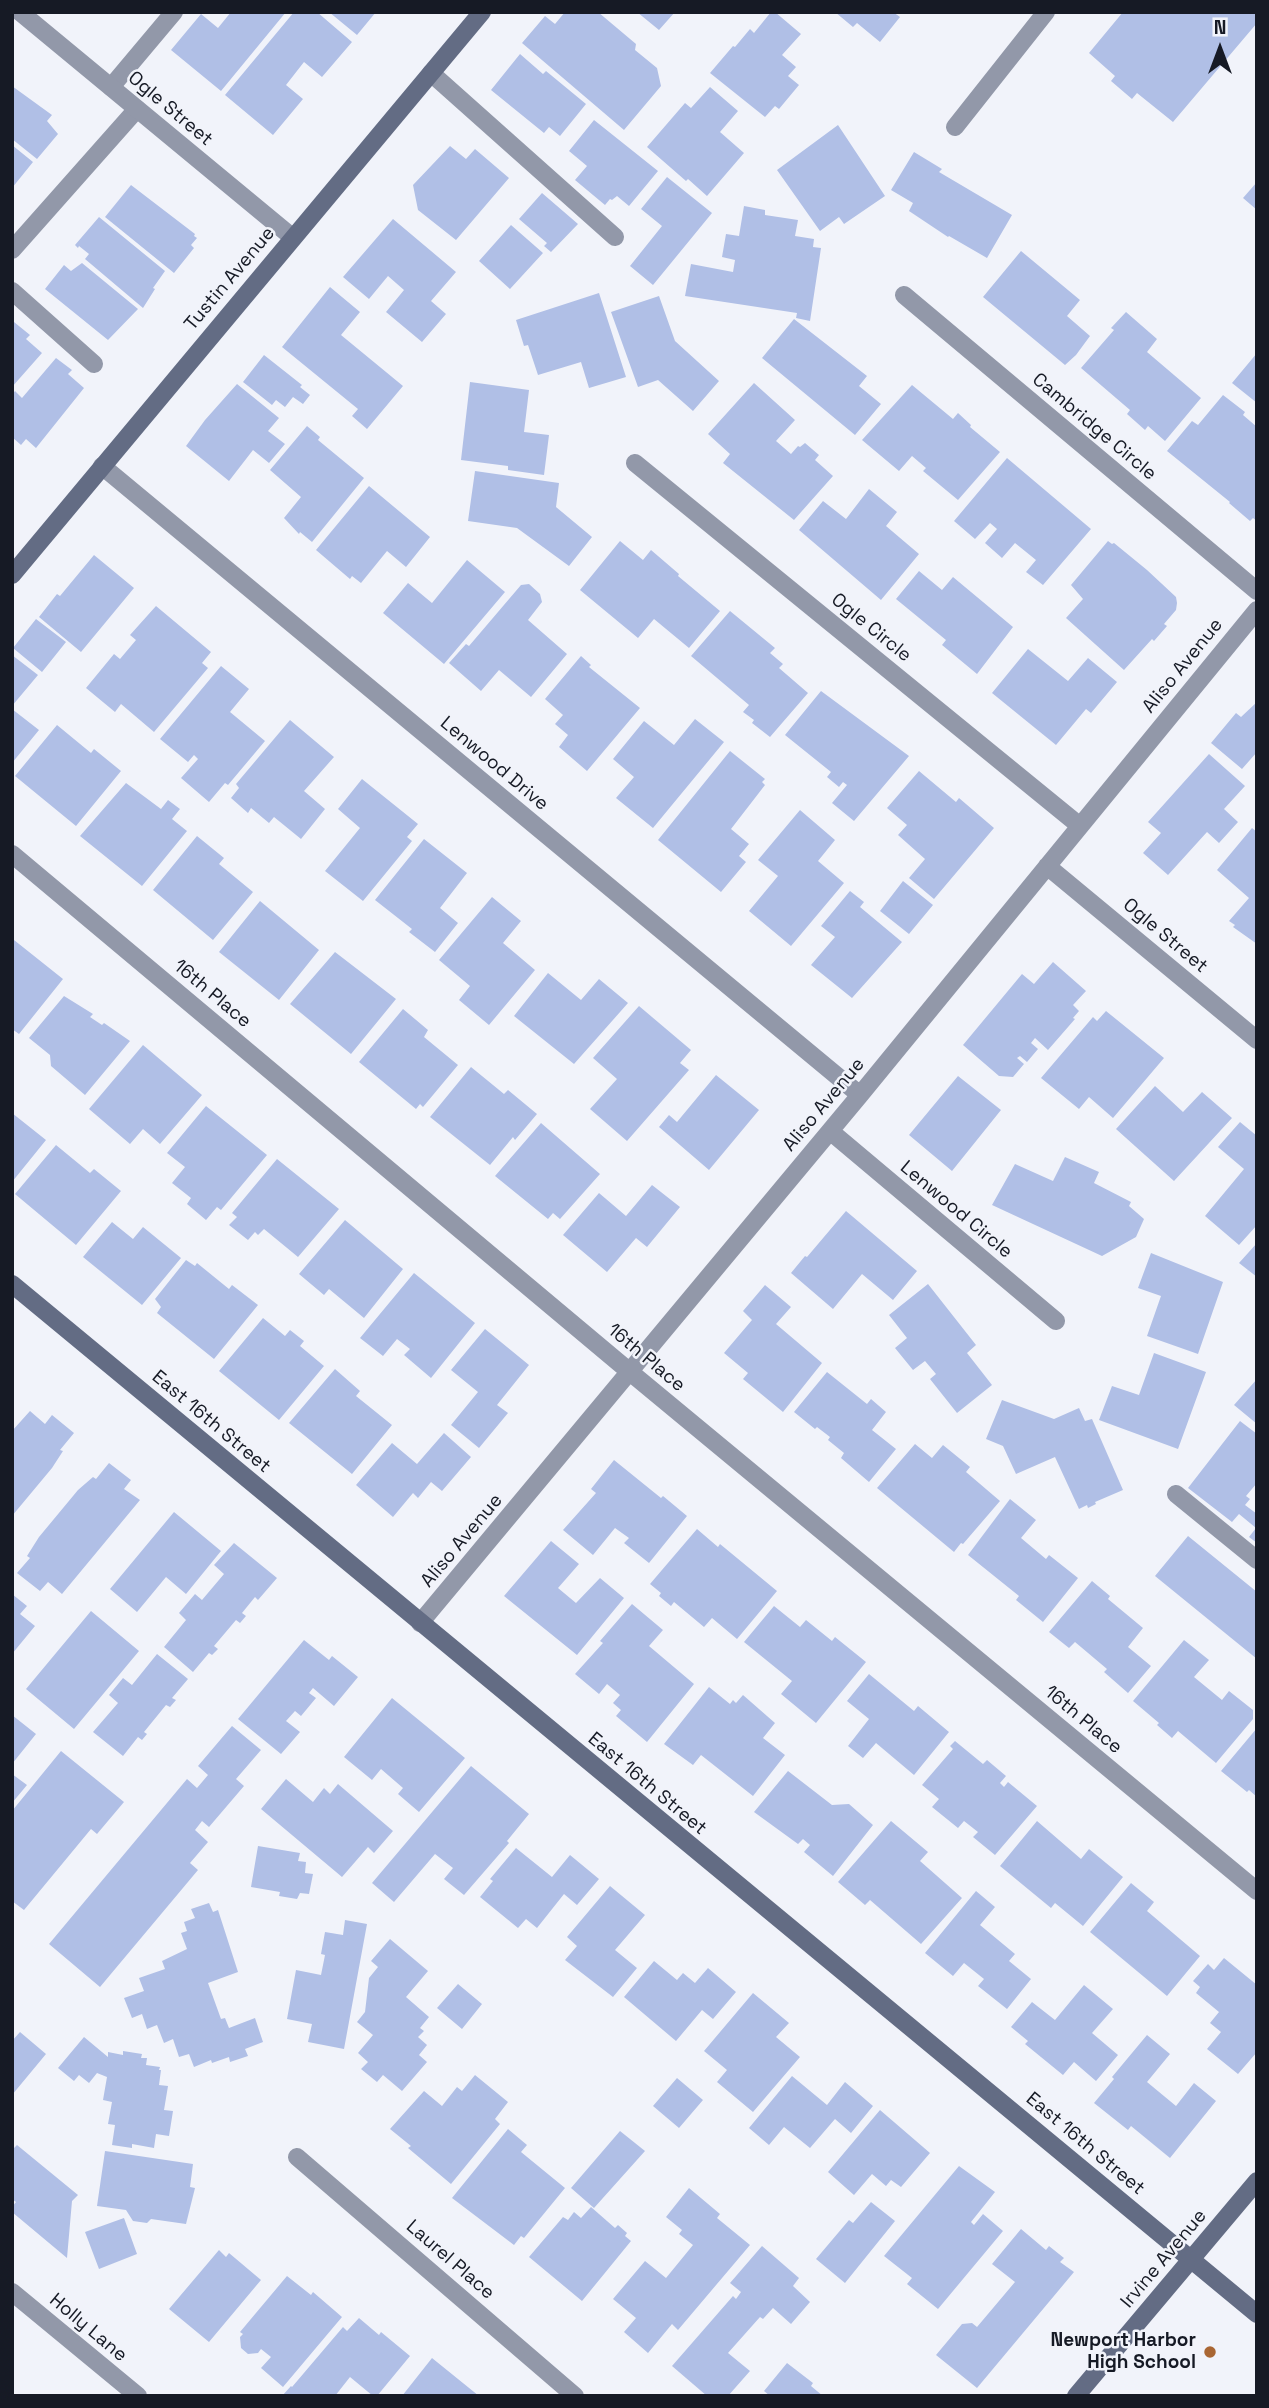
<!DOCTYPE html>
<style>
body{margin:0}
#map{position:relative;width:1269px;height:2408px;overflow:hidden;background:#f1f3fa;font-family:"Space Grotesk",sans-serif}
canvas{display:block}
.frame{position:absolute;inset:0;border:14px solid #161a25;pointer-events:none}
.north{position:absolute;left:1185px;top:14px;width:70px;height:70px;-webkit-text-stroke:5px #f1f3fa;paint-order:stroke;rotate:0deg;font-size:19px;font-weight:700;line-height:28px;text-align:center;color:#161a25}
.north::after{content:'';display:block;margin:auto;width:24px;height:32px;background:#161a25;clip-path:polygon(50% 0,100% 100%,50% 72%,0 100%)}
</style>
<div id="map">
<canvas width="1269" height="2408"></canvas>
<div class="frame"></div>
<div class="north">N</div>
</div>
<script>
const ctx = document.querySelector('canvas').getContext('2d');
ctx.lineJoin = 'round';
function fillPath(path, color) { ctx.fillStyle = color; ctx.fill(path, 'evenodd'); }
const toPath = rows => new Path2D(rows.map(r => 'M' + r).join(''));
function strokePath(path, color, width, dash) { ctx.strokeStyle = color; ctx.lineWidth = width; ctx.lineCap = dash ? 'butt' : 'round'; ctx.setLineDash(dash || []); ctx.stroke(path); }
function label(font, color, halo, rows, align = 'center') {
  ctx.font = font + ' "Space Grotesk",sans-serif'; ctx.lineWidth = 5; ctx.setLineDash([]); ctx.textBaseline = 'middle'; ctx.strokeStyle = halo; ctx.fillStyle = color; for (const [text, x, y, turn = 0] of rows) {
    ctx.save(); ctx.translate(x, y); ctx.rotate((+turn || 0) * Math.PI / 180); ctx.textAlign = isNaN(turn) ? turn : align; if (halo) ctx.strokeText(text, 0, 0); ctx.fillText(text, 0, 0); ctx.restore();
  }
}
fillPath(toPath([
 [231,12,286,12,221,91,171,50,201,14,218,28],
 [294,12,317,12,352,42,322,77,304,62,286,85,303,99,273,135,225,95],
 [329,12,376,12,357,35],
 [565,12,598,12,636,44,635,50,657,68,661,86,624,130,522,43,545,16,555,24],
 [637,12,675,12,659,30],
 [771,12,775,12,801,34,782,55,796,67,788,76,799,85,779,109,775,106,765,117,710,73,733,46,735,47,750,29,754,33],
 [835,12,893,12,900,17,880,42,857,23,853,27],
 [1123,12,1257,12,1257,23,1173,122,1137,93,1132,99,1111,81,1115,76,1089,53],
 [520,54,543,74,546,71,586,104,560,136,549,127,544,133,491,90],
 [12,86,52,115,47,121,58,134,37,159,12,139],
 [710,87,738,111,720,132,744,153,707,196,688,179,686,181,647,147,685,103,691,108],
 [594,120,658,171,629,206,617,196,612,200,610,199,605,205,575,180,587,166,569,151],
 [838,125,885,196,844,224,839,217,820,231,777,170],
 [12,145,33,162,12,188],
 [450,146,466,159,475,149,509,178,456,240,418,210,413,185],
 [914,152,942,169,939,172,1012,215,987,258,949,236,948,237,909,211,913,203,891,190],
 [667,177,712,213,653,285,630,266,662,226,641,209],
 [1257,182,1257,210,1243,198],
 [131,185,195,234,194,236,197,238,191,245,194,248,174,273,105,217],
 [542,193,578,224,551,252,544,246,547,243,519,219],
 [744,206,765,210,765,215,798,220,795,236,814,239,813,247,821,248,810,321,796,318,797,313,685,296,691,264,733,272,735,260,722,257,726,234,739,236],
 [99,217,165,271,153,288,155,289,143,308,85,259,89,254,79,246,78,248,75,245],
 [393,219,456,272,431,301,446,314,422,342,386,312,404,290,388,276,369,299,343,277],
 [511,225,543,253,510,289,479,261],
 [1021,251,1080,300,1067,316,1090,336,1076,355,1065,365,983,297],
 [82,263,138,309,108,340,45,289,64,265,71,271],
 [330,287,360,312,341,335,403,386,367,429,352,416,358,409,282,347],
 [599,293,626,377,589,388,581,362,538,375,528,345,524,346,516,320],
 [659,296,675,341,719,381,693,411,658,380,638,387,611,312],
 [1126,312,1157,339,1147,352,1201,398,1165,441,1148,426,1145,430,1127,414,1130,410,1081,368,1114,330,1111,328],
 [794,319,867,376,859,386,881,404,855,435,762,358],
 [14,322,30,335,26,339,42,353,12,387,12,324],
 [1257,353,1257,403,1232,383],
 [264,355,302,385,300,387,310,395,303,404,293,397,285,407,276,400,272,405,243,382],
 [56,358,72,370,68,374,84,388,36,448,26,439,21,445,12,437,12,395,15,391,22,398],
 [470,382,529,390,524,432,549,435,544,475,508,470,508,466,461,460],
 [754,383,795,420,776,441,791,454,798,446,800,447,805,443,819,455,815,460,833,476,794,520,723,463,730,454,708,434],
 [237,384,279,418,268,431,285,444,269,463,253,450,229,481,186,446,205,420],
 [912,385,953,419,958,413,971,425,970,427,1000,452,958,500,923,471,926,468,912,456,899,471,862,440],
 [1223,395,1245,412,1243,415,1257,427,1257,521,1253,518,1250,521,1229,503,1230,502,1167,451,1192,421,1198,425],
 [307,426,320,437,318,440,364,478,312,542,300,532,299,534,284,518,301,497,270,470],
 [1007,458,1091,529,1043,585,1026,572,1036,560,1015,543,1002,558,985,543,997,529,990,523,975,539,954,521],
 [475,471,559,483,556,507,592,537,569,566,517,528,468,521],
 [369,486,430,537,406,567,387,551,361,583,352,576,350,579,316,550],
 [869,489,897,512,886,526,919,554,881,600,799,530,823,501,846,519],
 [620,541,643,560,651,550,679,574,678,576,720,611,689,648,654,619,638,638,580,590],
 [1108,541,1112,544,1114,543,1147,570,1176,597,1177,603,1176,610,1164,624,1167,626,1154,641,1152,639,1124,670,1066,618,1083,599,1071,585],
 [94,555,134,588,81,652,39,617,57,594,60,596],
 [467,560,505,592,444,664,383,613,408,583,432,603],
 [919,571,942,590,953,577,1013,627,977,674,942,645,946,640,896,599],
 [529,584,540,594,542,602,528,620,567,654,531,697,499,670,481,691,449,663,466,644,469,646,521,585],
 [156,606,211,652,202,663,208,668,154,732,121,704,115,712,86,688,114,654,120,659,136,640,130,635],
 [730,611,775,648,770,653,783,664,779,668,808,693,770,737,752,723,754,720,743,712,749,705,691,656],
 [36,619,66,642,42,672,13,648],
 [1028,649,1068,681,1088,658,1117,682,1091,713,1086,709,1056,745,992,693],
 [12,655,38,675,12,706],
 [581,656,591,665,589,667,640,708,587,771,559,747,568,735,555,724,563,715,545,699],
 [221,666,249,689,230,712,265,741,228,785,225,783,209,802,181,778,198,759,194,755,188,762,160,739],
 [821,691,909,756,854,821,832,803,847,785,843,782,839,787,827,777,831,772,785,735],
 [1257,702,1257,752,1242,769,1211,743,1236,713,1241,717],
 [12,709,39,730,12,763],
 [695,719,724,742,653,828,616,798,634,777,613,759,644,721,674,745],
 [290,720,334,757,304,791,325,809,301,839,274,817,269,823,251,808,248,813,231,798,239,788,236,784],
 [57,725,91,753,94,749,121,771,76,826,15,776],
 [730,751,765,779,762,782,765,785,731,829,749,844,739,856,746,862,721,892,658,840],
 [1209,754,1245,786,1224,809,1238,822,1219,843,1207,832,1168,875,1143,853,1161,833,1148,822],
 [919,771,956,802,959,798,994,828,934,899,909,878,925,859,898,835,907,825,887,808],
 [362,779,418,824,407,837,412,841,363,901,325,871,360,828,338,809],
 [126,783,161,809,168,800,180,809,172,819,187,831,142,886,80,836],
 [800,810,835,840,818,861,844,883,791,946,749,911,778,876,758,860],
 [1252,828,1257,832,1257,944,1233,927,1235,925,1229,921,1249,898,1217,870],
 [197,836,224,858,219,864,253,892,213,940,153,890],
 [424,839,467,873,440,908,458,923,435,952,409,932,412,929,375,900],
 [903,881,933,905,909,934,880,911],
 [850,891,864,902,860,907,902,942,852,998,811,965,835,937,821,926],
 [492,897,521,921,503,943,535,970,489,1025,459,1000,470,986,439,960],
 [260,901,319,950,279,1000,219,952],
 [14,940,63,979,19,1034,12,1029,12,943],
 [335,952,396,999,351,1054,290,1004],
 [1053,962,1086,991,1073,1005,1079,1011,1073,1018,1075,1019,1048,1050,1035,1038,1031,1043,1038,1049,1027,1062,1020,1056,1017,1058,1024,1064,1013,1077,999,1076,963,1045,1022,974,1034,984],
 [548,973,581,1000,599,979,628,1003,574,1064,514,1016],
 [64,996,93,1014,90,1017,102,1025,104,1023,130,1041,85,1095,51,1066,50,1055,29,1038],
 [639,1006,691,1050,680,1063,689,1070,627,1141,590,1109,617,1079,593,1058],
 [403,1009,428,1030,424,1037,458,1065,423,1107,420,1104,416,1109,359,1062],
 [1106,1011,1164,1058,1113,1118,1089,1097,1079,1109,1041,1078,1093,1017,1097,1021],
 [143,1045,202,1095,160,1144,143,1129,130,1144,89,1109],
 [471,1067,504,1094,508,1090,537,1114,515,1140,513,1137,490,1165,430,1117],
 [716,1075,759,1110,709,1170,659,1127,669,1115,677,1122],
 [958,1076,1001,1110,952,1171,909,1135],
 [1155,1086,1183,1112,1202,1092,1232,1118,1174,1181,1116,1129],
 [206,1106,267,1155,221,1210,217,1207,206,1220,187,1204,191,1198,172,1183,185,1167,167,1153],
 [12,1113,46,1140,12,1182],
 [1240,1122,1257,1136,1257,1225,1239,1245,1205,1216,1244,1169,1218,1147],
 [541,1123,600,1174,560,1219,553,1213,548,1219,495,1176],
 [56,1145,90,1173,94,1169,121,1191,76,1245,15,1194],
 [1065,1157,1099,1172,1094,1183,1131,1202,1129,1206,1144,1219,1136,1237,1102,1256,992,1205,1015,1164,1053,1181],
 [277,1159,339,1209,298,1257,264,1229,258,1235,255,1232,248,1240,229,1225,237,1217,232,1213],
 [652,1185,680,1207,647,1247,636,1238,607,1272,563,1235,599,1193,626,1216],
 [846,1211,917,1271,893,1300,862,1274,833,1309,791,1273,805,1256,807,1257],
 [345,1220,403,1269,364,1318,329,1289,324,1295,299,1274],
 [112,1222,133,1239,143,1227,181,1258,142,1305,83,1257],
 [1257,1243,1257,1277,1239,1263],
 [1151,1253,1223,1282,1198,1354,1147,1336,1161,1296,1138,1288],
 [186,1260,195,1266,197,1263,229,1289,232,1285,258,1305,214,1359,157,1313,161,1307,155,1299],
 [414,1273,475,1323,431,1378,404,1355,410,1349,397,1339,383,1356,360,1338],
 [928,1284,976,1345,967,1353,992,1385,957,1413,930,1379,936,1374,925,1361,913,1370,895,1348,907,1338,889,1315],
 [765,1285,791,1307,776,1324,822,1363,783,1412,743,1379,748,1373,724,1353,752,1320,743,1311],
 [263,1318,285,1336,290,1330,304,1341,300,1346,324,1366,279,1420,219,1371],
 [485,1329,529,1365,497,1405,508,1413,479,1448,451,1425,478,1392,451,1370],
 [1154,1353,1206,1372,1178,1449,1099,1420,1112,1386,1139,1395],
 [335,1369,360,1391,356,1396,392,1425,352,1474,289,1423],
 [827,1372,867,1404,871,1399,886,1412,872,1430,896,1449,869,1482,841,1458,844,1453,828,1440,830,1437,817,1427,815,1429,794,1412],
 [1257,1379,1257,1424,1234,1405],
 [1002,1400,1054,1419,1079,1408,1085,1421,1092,1419,1123,1490,1095,1502,1096,1504,1088,1508,1087,1505,1079,1509,1055,1457,1016,1474,1003,1446,986,1439],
 [30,1411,45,1424,52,1415,74,1433,60,1450,63,1451,52,1468,12,1516,12,1431],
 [1240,1421,1257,1434,1257,1483,1246,1496,1250,1499,1245,1505,1257,1514,1257,1543,1249,1537,1256,1528,1239,1514,1232,1522,1188,1488],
 [444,1433,471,1457,442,1491,431,1482,418,1498,413,1493,393,1517,356,1485,392,1443,417,1464],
 [915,1444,932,1458,943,1445,970,1467,966,1472,1000,1501,963,1544,961,1543,954,1552,877,1488],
 [614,1460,661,1498,663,1496,687,1516,649,1563,624,1543,629,1538,615,1528,593,1555,563,1530,596,1493,591,1489],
 [109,1463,131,1480,124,1489,140,1500,62,1594,48,1582,40,1591,17,1573,30,1558,27,1556,39,1537,78,1490,93,1477,96,1479],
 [1010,1499,1036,1520,1021,1538,1046,1559,1049,1555,1078,1578,1043,1622,1016,1600,1019,1596,968,1555],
 [174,1512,221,1551,186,1594,166,1577,137,1612,110,1589],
 [697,1529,718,1547,720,1544,777,1591,737,1639,712,1618,704,1627,674,1602,671,1606,659,1596,661,1593,650,1584],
 [1188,1536,1257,1592,1257,1659,1155,1576],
 [551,1541,579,1564,558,1588,576,1603,600,1578,624,1598,577,1655,504,1596],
 [234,1543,277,1578,258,1600,255,1597,242,1613,246,1616,240,1623,236,1620,214,1646,218,1649,212,1655,209,1653,193,1672,164,1647,186,1620,179,1613,195,1594,202,1600,224,1574,214,1565],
 [1092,1581,1110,1596,1108,1599,1143,1628,1128,1647,1151,1666,1128,1693,1104,1672,1107,1669,1075,1642,1069,1648,1049,1632],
 [12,1594,27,1606,20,1614,35,1626,12,1654],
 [632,1604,663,1630,649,1646,694,1684,647,1742,616,1716,621,1710,613,1703,620,1695,607,1684,599,1694,575,1674,603,1643,600,1641],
 [774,1606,800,1627,806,1620,832,1641,835,1637,866,1662,816,1723,781,1694,792,1681,744,1642],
 [91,1611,139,1651,74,1729,26,1689],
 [304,1640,329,1660,332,1656,358,1677,334,1706,313,1688,309,1693,316,1698,301,1716,295,1711,286,1721,300,1732,281,1754,238,1719],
 [1184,1640,1209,1660,1194,1677,1222,1700,1229,1691,1253,1710,1253,1719,1216,1763,1178,1731,1172,1738,1157,1725,1159,1723,1133,1701],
 [157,1654,188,1679,172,1698,176,1700,170,1707,166,1705,144,1732,147,1734,142,1740,138,1737,123,1756,93,1732,118,1703,109,1695,123,1678,132,1685],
 [869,1674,914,1711,918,1706,949,1732,914,1775,876,1743,863,1758,848,1746,869,1719,847,1701],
 [709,1687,730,1704,733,1700,736,1703,743,1695,775,1723,763,1738,785,1755,753,1796,701,1755,693,1765,664,1744],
 [392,1698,465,1758,419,1812,398,1794,403,1788,381,1769,372,1780,344,1757],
 [12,1715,36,1734,12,1764],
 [232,1726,261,1750,236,1779,244,1786,209,1827,202,1821,195,1830,208,1842,190,1863,198,1870,100,1987,49,1944,187,1779,197,1788,208,1775,198,1766],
 [1257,1728,1257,1797,1249,1790,1247,1792,1221,1771],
 [955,1741,983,1764,987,1760,1006,1776,1000,1783,1004,1787,1008,1782,1037,1806,995,1855,973,1837,978,1832,964,1821,958,1828,932,1807,939,1799,922,1785,953,1749,950,1746],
 [61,1751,124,1802,97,1834,91,1829,24,1910,12,1901,12,1811],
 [471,1766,529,1814,507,1841,509,1843,464,1895,444,1879,453,1868,435,1854,394,1902,372,1883],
 [788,1771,832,1805,849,1804,873,1825,833,1876,804,1852,810,1845,803,1839,798,1844,754,1812],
 [12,1774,27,1785,12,1803],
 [286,1779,313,1802,324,1788,330,1794,338,1784,393,1831,374,1853,368,1847,342,1877,261,1809],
 [891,1821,928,1852,920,1861,962,1898,921,1944,870,1900,865,1905,838,1882],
 [1037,1821,1081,1859,1089,1849,1123,1877,1083,1926,1055,1903,1051,1908,1000,1866],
 [258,1846,300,1853,298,1861,306,1862,305,1873,313,1874,309,1894,300,1893,297,1899,279,1896,280,1892,251,1887],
 [516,1848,552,1877,570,1855,599,1879,577,1905,564,1894,537,1928,526,1919,518,1928,480,1897,493,1881,490,1879],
 [1131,1883,1154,1902,1147,1911,1200,1956,1167,1996,1090,1932],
 [610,1886,645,1915,615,1950,637,1968,613,1997,565,1960,577,1946,567,1937],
 [976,1891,995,1907,980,1925,1015,1954,1009,1961,1031,1979,1007,2009,978,1986,984,1979,964,1963,953,1976,925,1953],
 [209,1903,213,1912,218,1910,238,1972,208,1983,221,2019,225,2018,229,2028,255,2018,263,2042,245,2049,248,2056,230,2062,229,2057,212,2063,211,2060,194,2067,189,2054,179,2057,173,2039,164,2043,157,2025,147,2029,142,2014,132,2018,124,1998,144,1991,139,1978,165,1969,162,1961,187,1949,181,1933,187,1931,184,1922,195,1918,191,1909],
 [345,1920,367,1924,344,2049,308,2042,312,2024,287,2019,296,1970,321,1975,325,1955,321,1954,325,1932,343,1935],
 [390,1939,428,1971,406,1997,429,2017,420,2028,424,2031,418,2037,427,2045,419,2055,427,2062,402,2091,383,2075,377,2082,361,2069,368,2062,358,2053,373,2035,357,2022,365,2012,369,1978,378,1967,371,1961],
 [1224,1958,1257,1985,1257,2052,1238,2074,1207,2049,1221,2032,1210,2023,1219,2012,1196,1993,1200,1987,1193,1981,1208,1964,1214,1970],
 [654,1961,677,1980,683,1973,695,1983,708,1968,736,1992,713,2019,702,2010,676,2041,624,1997],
 [458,1984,482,2004,462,2029,437,2008],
 [1084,1985,1113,2009,1092,2033,1118,2055,1096,2081,1074,2062,1063,2075,1025,2044,1028,2041,1011,2027,1032,2002,1055,2020],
 [753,1993,789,2023,776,2037,800,2057,753,2112,717,2082,727,2070,704,2051],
 [20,2032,46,2054,12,2095,12,2041],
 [1147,2035,1170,2054,1147,2082,1176,2106,1194,2083,1216,2101,1170,2158,1131,2126,1128,2130,1094,2103,1114,2079,1112,2077],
 [84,2037,108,2057,108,2052,123,2055,123,2051,142,2054,141,2058,147,2058,146,2065,160,2067,159,2070,161,2070,159,2085,168,2086,164,2110,173,2111,169,2136,156,2134,154,2148,132,2144,132,2148,112,2145,115,2125,108,2124,112,2102,103,2100,107,2077,97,2073,89,2083,79,2075,74,2081,58,2068],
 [475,2075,508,2102,495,2119,500,2124,451,2184,408,2148,411,2146,390,2129,424,2091,442,2106,457,2087,462,2091],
 [792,2076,827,2105,845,2082,873,2106,851,2133,835,2119,810,2148,784,2127,769,2145,749,2128],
 [677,2078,703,2100,679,2128,653,2106],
 [880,2110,930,2153,901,2187,891,2180,886,2186,872,2174,854,2195,828,2172],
 [508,2129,527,2145,521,2152,565,2188,524,2238,521,2236,514,2245,452,2198],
 [620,2131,645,2151,594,2208,571,2188],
 [17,2145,78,2195,72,2201,67,2258,12,2212,12,2207,16,2202,12,2199,12,2147,14,2148],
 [105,2151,193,2164,190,2187,195,2188,186,2224,151,2219,147,2223,133,2221,126,2210,97,2206],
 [959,2166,995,2192,971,2222,974,2225,983,2214,1003,2231,938,2309,907,2284,912,2278,884,2256],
 [689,2188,720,2214,717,2218,750,2245,678,2330,672,2324,648,2353,624,2332,636,2318,613,2299,645,2261,666,2278,693,2245,679,2234,682,2230,666,2217],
 [871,2202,895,2221,845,2283,816,2259,849,2220,853,2223],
 [591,2207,615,2228,618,2225,627,2233,625,2236,631,2241,582,2301,529,2257,563,2217,568,2220,574,2212,581,2218],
 [124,2218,137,2254,99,2269,85,2232],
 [1021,2229,1046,2250,1049,2246,1064,2258,1060,2262,1074,2272,977,2388,936,2355,962,2324,972,2323,977,2327,1015,2282,992,2264],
 [762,2246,799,2278,793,2286,810,2302,791,2324,773,2308,763,2319,760,2317,728,2353,750,2371,728,2396,707,2396,672,2366,733,2296,736,2299,741,2292,730,2283],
 [219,2250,226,2257,229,2253,261,2280,209,2342,169,2309],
 [287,2276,311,2295,313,2292,342,2317,283,2387,261,2368,271,2357,261,2349,258,2353,248,2354,241,2348,240,2337,243,2334,240,2332],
 [359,2318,379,2335,381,2332,410,2356,377,2396,373,2396,350,2377,335,2396,282,2396,291,2386,292,2387,343,2327,347,2331],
 [432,2358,479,2396,402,2396],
 [787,2363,813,2383,811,2386,823,2396,770,2396,764,2391]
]), '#b0bfe6');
strokePath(toPath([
 [431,73,615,237],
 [111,87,174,12],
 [955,127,1046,12],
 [12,250,137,109],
 [12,291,94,364],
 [1176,1494,1257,1560]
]), '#9298a9', 18);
strokePath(toPath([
 [20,12,292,237],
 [904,295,1257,591],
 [635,463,1080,826],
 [102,466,860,1095],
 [12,854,630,1372,1257,1891],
 [1047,866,1257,1040],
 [830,1131,1056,1321],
 [420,1623,860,1095,1257,610],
 [297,2157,575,2396],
 [12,2292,138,2396]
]), '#9298a9', 18);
strokePath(toPath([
 [12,575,482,12],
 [12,1284,1257,2314],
 [1076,2396,1257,2181]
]), '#636c84', 18);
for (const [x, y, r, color] of [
 [1210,2352,7,"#a96633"]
]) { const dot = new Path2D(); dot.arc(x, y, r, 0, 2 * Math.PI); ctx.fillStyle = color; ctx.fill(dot); strokePath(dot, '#f1f3fa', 2.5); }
label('19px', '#161a25', '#f1f3fa', [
 ["Ogle Street",170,109,40],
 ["Tustin Avenue",230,279,-50],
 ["Cambridge Circle",1094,427,40],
 ["Ogle Circle",871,628,39],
 ["Aliso Avenue",1183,666,-51],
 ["Lenwood Drive",494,764,40],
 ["Ogle Street",1165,936,40],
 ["16th Place",212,994,40],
 ["Aliso Avenue",824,1105,-50],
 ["Lenwood Circle",956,1210,40],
 ["16th Place",646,1358,40],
 ["East 16th Street",211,1422,40],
 ["Aliso Avenue",462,1541,-50],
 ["16th Place",1083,1720,40],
 ["East 16th Street",647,1784,40],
 ["East 16th Street",1085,2144,40],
 ["Irvine Avenue",1164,2259,-50],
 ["Laurel Place",450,2260,41],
 ["Holly Lane",88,2328,40]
]);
label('bold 19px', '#161a25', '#f1f3fa', [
 ["Newport Harbor",1196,2341],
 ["High School",1196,2363]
], 'right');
</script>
